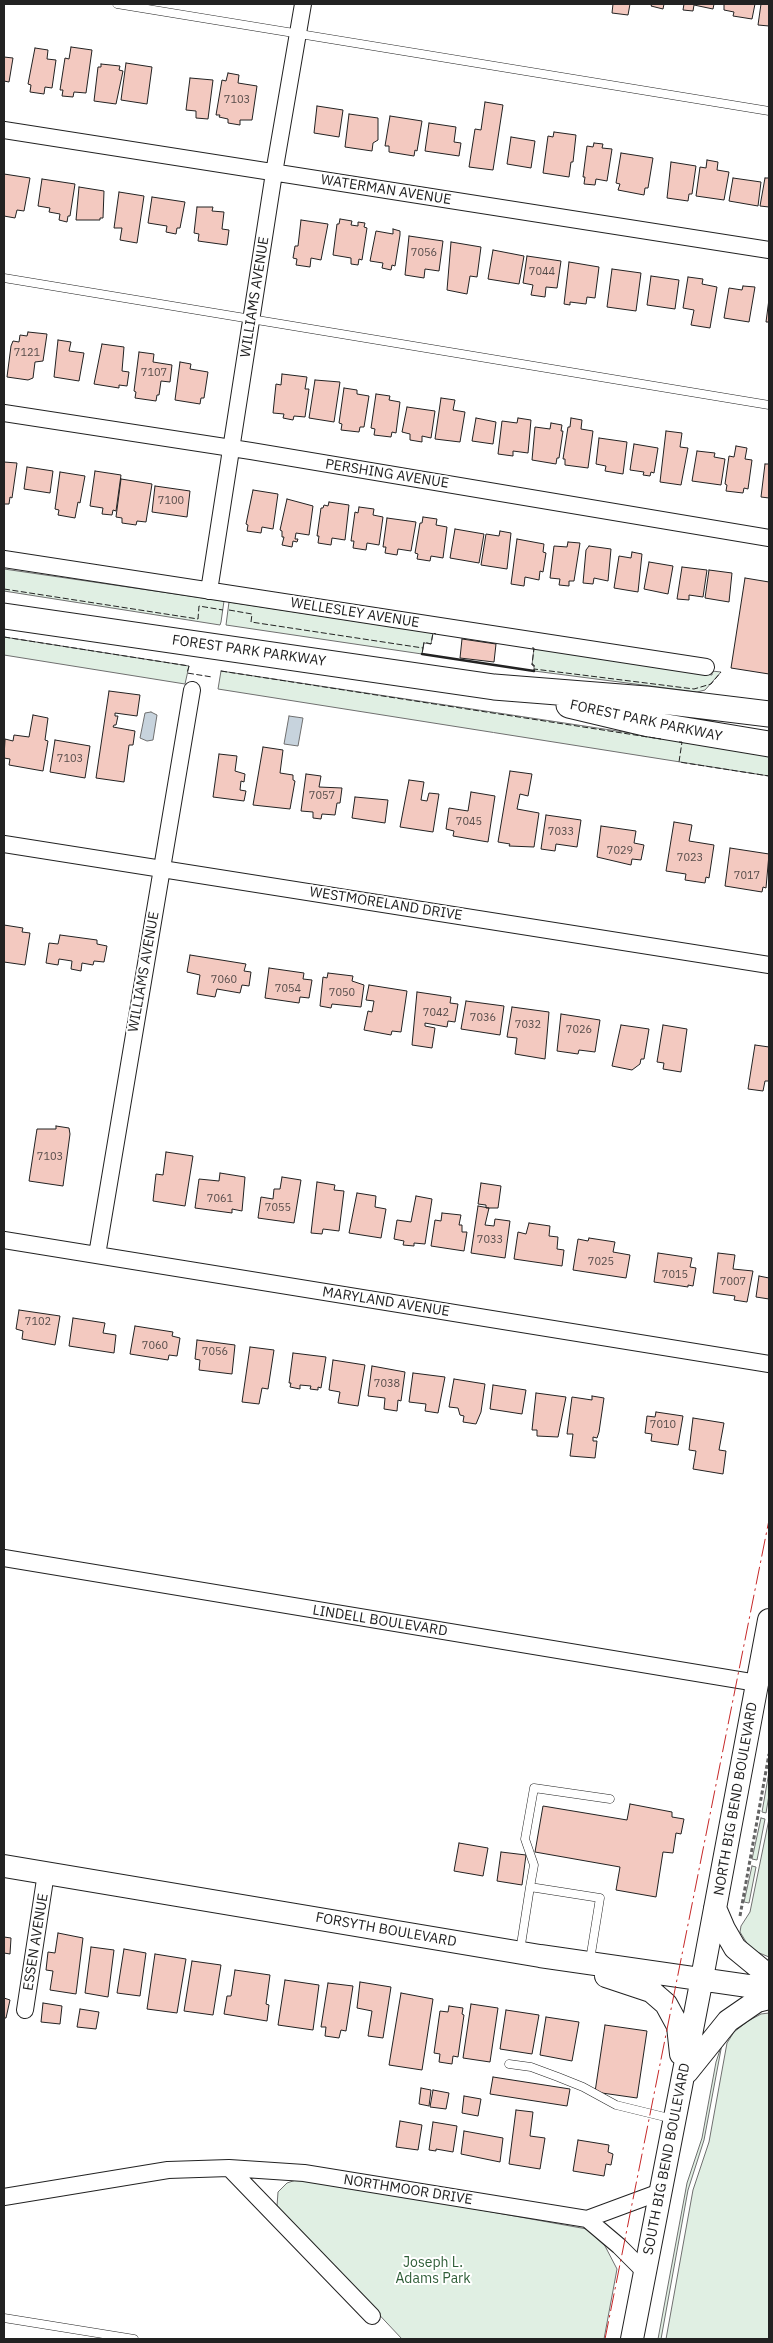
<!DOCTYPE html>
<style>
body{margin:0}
#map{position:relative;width:773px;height:2343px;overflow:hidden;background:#fff;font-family:"IBM Plex Sans",sans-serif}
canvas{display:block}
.frame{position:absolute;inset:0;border:5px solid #222;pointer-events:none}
</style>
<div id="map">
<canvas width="773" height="2343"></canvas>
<div class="frame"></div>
</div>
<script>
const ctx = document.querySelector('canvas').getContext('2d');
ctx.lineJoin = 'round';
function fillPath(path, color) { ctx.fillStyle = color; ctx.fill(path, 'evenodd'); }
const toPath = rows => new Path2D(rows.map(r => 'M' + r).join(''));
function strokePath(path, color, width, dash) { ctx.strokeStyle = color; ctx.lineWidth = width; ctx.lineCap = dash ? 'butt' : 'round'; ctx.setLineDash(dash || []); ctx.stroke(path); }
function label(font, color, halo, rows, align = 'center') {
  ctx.font = font + ' "IBM Plex Sans",sans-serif'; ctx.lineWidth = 4; ctx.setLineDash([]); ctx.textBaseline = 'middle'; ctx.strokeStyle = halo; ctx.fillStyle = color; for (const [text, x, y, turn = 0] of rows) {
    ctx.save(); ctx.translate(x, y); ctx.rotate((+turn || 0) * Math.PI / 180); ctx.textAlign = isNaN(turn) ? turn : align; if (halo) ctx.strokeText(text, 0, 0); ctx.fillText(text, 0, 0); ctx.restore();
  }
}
const green = toPath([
 [4,569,224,601,221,622,220,625,4,591,4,569],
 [229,602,433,633,431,644,424,643,422,654,226,625,229,602],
 [4,637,189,666,185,684,4,655,4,637],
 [534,648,712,675,712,671,721,672,705,690,697,692,534,671,534,665,532,665,534,648],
 [221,671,769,754,769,776,218,689,221,671],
 [769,1772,769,1795,766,1813,762,1812,769,1772],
 [761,1818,765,1819,757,1860,752,1859,761,1818],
 [769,1819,769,1957,757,1952,748,1945,740,1932,741,1926,750,1912,769,1819],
 [752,1866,756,1867,749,1903,744,1902,752,1866],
 [769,2013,769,2339,666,2339,693,2190,709,2142,727,2043,734,2032,748,2021,761,2014,769,2013],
 [722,2044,704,2140,688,2190,661,2339,658,2339,687,2183,702,2138,716,2062,722,2044],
 [302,2178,587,2229,605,2246,617,2269,604,2339,402,2339,277,2206,278,2192,287,2183,302,2178]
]);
fillPath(green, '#e0efe3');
strokePath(green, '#6f6f6f', 1);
const water = toPath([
 [151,712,157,715,153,740,147,741,140,738,145,713,151,712],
 [289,716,303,718,298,746,284,744,289,716]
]);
fillPath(water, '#c7d3dd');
strokePath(water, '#6f6f6f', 1);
const building = toPath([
 [613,4,630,4,628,15,612,13,613,4],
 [652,4,664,4,663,9,651,6,652,4],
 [684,4,714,4,713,9,694,5,693,11,683,10,684,4],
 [724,4,755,4,752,19,733,16,734,12,724,10,724,4],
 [761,4,769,4,769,26,758,25,761,4],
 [71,47,92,50,86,93,74,92,73,97,62,96,63,90,60,90,65,58,69,59,71,47],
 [35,48,48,50,47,59,56,60,52,88,45,87,44,94,30,92,31,85,28,84,35,48],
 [4,57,13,58,9,82,4,81,4,57],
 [126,63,152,67,147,104,121,100,126,63],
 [101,64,120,66,119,70,123,71,116,104,94,101,98,67,101,67,101,64],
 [228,73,239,75,238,83,257,86,252,120,240,120,240,125,228,123,228,119,219,117,220,115,216,115,222,80,226,81,228,73],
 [190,78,213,80,208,119,196,118,196,111,186,110,190,78],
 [485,102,503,105,493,170,469,167,475,129,481,130,485,102],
 [317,106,343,110,339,137,314,133,317,106],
 [349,114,378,118,378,140,373,143,372,151,345,147,349,114],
 [390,116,422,121,417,151,415,150,414,156,389,152,389,146,385,146,390,116],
 [429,123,456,127,454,142,461,143,459,156,425,151,429,123],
 [554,132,576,135,573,162,571,162,569,177,543,173,548,136,553,137,554,132],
 [511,137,535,141,531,168,507,164,511,137],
 [594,143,603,144,602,148,612,149,607,181,596,179,595,185,584,184,585,177,583,177,587,146,593,147,594,143],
 [621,153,653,158,648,188,645,188,644,195,618,190,620,184,616,183,621,153],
 [707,160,718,162,717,170,729,172,724,200,696,196,700,167,706,168,707,160],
 [671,162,696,166,692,194,689,194,688,201,667,198,671,162],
 [4,174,30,178,24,211,17,210,15,218,4,216,4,174],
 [733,178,761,182,758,206,729,201,733,178],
 [765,178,769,178,769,207,760,206,765,178],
 [42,179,75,184,70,216,68,216,67,222,59,220,60,214,49,212,50,208,38,206,42,179],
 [79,187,104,191,103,218,100,218,100,220,76,220,79,187],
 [119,192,144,196,137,243,120,240,122,228,114,228,119,192],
 [152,197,185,202,180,228,177,228,176,234,166,232,167,226,148,223,152,197],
 [197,207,213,207,212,211,224,212,222,229,229,230,227,245,198,241,199,234,194,233,197,207],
 [340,219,352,221,351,225,358,226,358,222,365,223,364,227,367,228,362,260,359,259,358,265,351,264,351,258,333,255,337,224,339,224,340,219],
 [301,220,328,224,321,260,311,258,310,267,296,265,297,259,293,258,295,246,298,246,301,220],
 [393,229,400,231,400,235,395,266,392,265,391,270,382,268,383,263,370,261,376,231,393,234,393,229],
 [409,236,443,241,439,271,425,269,424,278,405,275,409,236],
 [451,242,481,247,477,277,470,276,467,294,447,290,451,242],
 [493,250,524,256,519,284,488,279,493,250],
 [527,256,561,261,557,288,546,287,545,297,531,295,533,285,523,283,527,256],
 [569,262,599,267,595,298,587,297,586,304,570,302,570,305,564,304,569,262],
 [612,269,641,273,636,311,607,307,612,269],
 [651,276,679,280,675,309,647,305,651,276],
 [688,277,703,279,702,284,717,287,710,328,691,325,694,310,683,308,688,277],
 [743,286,755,287,749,322,724,318,729,288,742,290,743,286],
 [769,299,769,322,766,322,769,299],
 [28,332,47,334,43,361,35,362,33,378,28,380,7,377,11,346,13,341,19,342,20,335,27,336,28,332],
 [58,340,71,342,69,351,84,353,79,381,54,377,58,340],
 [102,344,124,347,122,371,129,372,127,386,119,385,119,388,94,384,102,344],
 [139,352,154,354,153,362,172,365,170,382,161,381,159,395,157,395,156,401,135,398,136,392,134,391,139,352],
 [180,362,191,364,190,369,208,372,204,398,201,398,200,404,175,400,180,362],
 [282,374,307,377,305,389,309,389,305,417,294,416,293,420,283,418,284,414,273,413,276,384,281,385,282,374],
 [315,380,340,382,334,422,309,418,315,380],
 [344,388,357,390,357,394,369,396,364,427,360,427,359,432,341,430,342,424,339,423,344,388],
 [376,394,390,396,389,400,400,402,396,433,392,432,391,437,374,435,375,429,371,428,376,394],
 [441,398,455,400,453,410,465,412,460,442,435,439,441,398],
 [407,407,435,411,431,438,422,436,422,442,410,440,410,434,402,432,407,407],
 [476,418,496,422,493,444,472,441,476,418],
 [518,418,531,420,528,453,513,451,513,456,498,454,502,421,517,423,518,418],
 [571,418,582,420,581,429,593,431,588,468,565,465,565,459,563,459,568,427,570,427,571,418],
 [551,423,562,425,561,431,563,431,559,458,557,458,556,464,532,460,535,427,550,429,551,423],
 [666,431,682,433,680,447,688,448,681,485,660,482,666,431],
 [599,438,627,442,623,474,605,471,606,466,596,464,599,438],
 [634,444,658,448,654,473,651,472,650,476,643,475,644,472,630,470,634,444],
 [736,446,747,448,745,459,752,460,748,489,744,488,743,493,726,491,727,485,725,484,729,456,734,457,736,446],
 [697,451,715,453,714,457,725,459,721,485,692,481,697,451],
 [4,462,17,463,12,498,10,497,9,504,4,504,4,462],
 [765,464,769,464,769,498,761,497,765,464],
 [27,467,53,471,50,493,24,489,27,467],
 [95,471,121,475,116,511,113,510,112,515,102,514,103,508,90,506,95,471],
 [60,472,85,476,80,503,78,502,75,518,58,515,59,510,55,509,60,472],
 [121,479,152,484,146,522,137,521,136,525,122,523,122,518,116,517,121,479],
 [155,486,190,491,187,517,152,512,155,486],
 [253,490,278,494,273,529,262,527,261,533,247,531,248,525,246,524,253,490],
 [287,499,313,506,309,535,296,533,295,539,298,539,297,542,293,541,292,547,282,545,284,537,282,537,282,531,280,530,287,499],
 [329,502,349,505,345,540,332,538,331,545,318,543,319,536,317,536,321,508,323,508,324,505,328,506,329,502],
 [359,507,374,509,373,515,383,517,379,545,367,543,366,550,353,548,354,541,351,541,355,512,358,513,359,507],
 [423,517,437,519,436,525,447,527,443,558,431,556,430,561,417,559,418,554,415,553,420,523,422,523,423,517],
 [387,518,416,522,411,551,398,549,397,555,385,553,386,547,383,547,387,518],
 [455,529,484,534,479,563,450,558,455,529],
 [500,531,511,533,507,569,481,565,486,534,499,536,500,531],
 [517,539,544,544,543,552,546,553,543,572,540,571,539,580,525,577,524,586,511,584,517,539],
 [568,542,580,543,574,581,569,581,569,586,559,585,560,579,550,578,554,546,567,547,568,542],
 [589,546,611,549,608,581,594,578,593,584,583,583,586,550,589,546],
 [632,552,642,554,638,592,614,588,619,556,631,558,632,552],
 [649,562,673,566,668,594,644,589,649,562],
 [682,567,707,570,703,597,689,595,689,600,677,599,682,567],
 [709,570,732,573,729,602,705,598,709,570],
 [745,578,769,582,769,674,731,668,745,578],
 [462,639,496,644,494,662,460,658,462,639],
 [109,691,140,695,137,716,115,713,115,716,118,716,116,725,114,725,113,727,135,731,133,745,129,745,124,782,96,778,109,691],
 [33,715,48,718,45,740,48,741,43,771,9,765,10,759,4,758,5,739,13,741,14,735,29,737,33,715],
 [55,740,90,746,85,778,50,772,55,740],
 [263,747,283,750,280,773,293,775,293,780,295,781,290,809,253,805,263,747],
 [219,754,237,756,235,771,245,774,244,782,241,781,240,790,246,791,244,801,213,797,219,754],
 [510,771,532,774,528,796,520,794,517,809,539,813,534,847,509,846,510,844,498,842,510,771],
 [306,774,321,776,319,787,342,788,340,803,337,803,335,815,322,814,321,819,313,818,313,812,301,811,306,774],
 [409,780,424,782,421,800,427,801,429,793,439,794,433,832,400,827,409,780],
 [471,792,495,796,488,842,453,836,454,831,446,829,449,808,468,811,471,792],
 [355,797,388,800,385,823,352,818,355,797],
 [546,815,581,820,577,847,556,844,555,851,541,849,546,815],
 [674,822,692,825,689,841,714,845,709,878,706,877,705,883,685,880,686,874,666,871,674,822],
 [601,826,636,831,634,843,644,845,641,860,632,859,631,865,597,857,601,826],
 [730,848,769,854,766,888,763,887,762,892,725,886,730,848],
 [4,925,23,928,22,932,30,933,25,965,4,962,4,925],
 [60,935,97,940,97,944,107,946,104,962,94,961,93,965,82,963,81,971,71,969,72,961,59,959,58,965,46,963,49,943,58,944,60,935],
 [190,955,246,964,244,971,251,972,249,986,242,985,240,993,217,989,215,997,197,994,200,975,187,972,190,955],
 [269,968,304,973,303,979,312,980,309,998,300,997,299,1003,265,998,269,968],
 [328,973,353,976,352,981,364,985,361,1007,332,1004,331,1008,320,1006,323,977,327,978,328,973],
 [369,985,407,991,401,1032,392,1031,391,1035,364,1030,368,1011,372,1012,374,1001,366,1000,369,985],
 [417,992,451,997,450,1003,458,1004,455,1022,448,1021,447,1027,425,1023,425,1026,435,1028,432,1048,412,1045,417,992],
 [466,1001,504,1006,500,1035,461,1029,466,1001],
 [512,1007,549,1012,545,1059,515,1054,517,1038,507,1037,512,1007],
 [561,1014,600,1020,595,1052,579,1050,578,1054,557,1051,561,1014],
 [621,1025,649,1029,644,1059,641,1059,640,1064,632,1070,612,1066,621,1025],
 [663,1025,687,1029,681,1072,663,1069,664,1063,657,1062,663,1025],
 [755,1045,769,1047,769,1081,765,1081,763,1091,748,1089,755,1045],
 [56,1126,69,1128,70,1134,63,1186,29,1181,37,1129,56,1129,56,1126],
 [166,1152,193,1156,185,1206,153,1201,156,1174,163,1175,166,1152],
 [220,1173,245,1177,242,1211,232,1209,232,1213,195,1208,199,1179,219,1181,220,1173],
 [282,1177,301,1180,294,1223,258,1218,261,1197,273,1199,274,1189,280,1189,282,1177],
 [317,1182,335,1185,334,1190,344,1191,339,1231,323,1229,322,1234,311,1233,317,1182],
 [481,1183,501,1186,498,1208,486,1208,486,1205,478,1204,481,1183],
 [357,1193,376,1196,375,1207,386,1209,381,1238,349,1233,357,1193],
 [416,1196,432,1199,425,1244,414,1243,414,1246,403,1245,404,1241,394,1239,397,1220,411,1222,416,1196],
 [478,1206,489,1208,485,1225,494,1226,495,1219,510,1221,505,1258,471,1253,478,1206],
 [442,1213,461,1215,459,1225,462,1225,462,1232,467,1232,464,1251,431,1246,435,1220,441,1221,442,1213],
 [529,1223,550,1226,549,1236,558,1237,557,1249,564,1250,562,1266,514,1259,518,1232,526,1234,529,1223],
 [589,1238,615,1242,613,1252,630,1255,626,1278,573,1270,578,1239,588,1241,589,1238],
 [658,1253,692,1258,690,1267,696,1268,693,1286,688,1285,688,1287,654,1282,658,1253],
 [718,1253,735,1255,733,1269,753,1271,747,1302,734,1300,735,1296,713,1293,718,1253],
 [759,1276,769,1278,769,1299,756,1297,759,1276],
 [19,1310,60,1316,55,1345,22,1339,23,1331,16,1329,19,1310],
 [73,1318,105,1323,103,1333,116,1335,114,1353,69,1346,73,1318],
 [135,1326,173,1332,172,1336,180,1338,177,1356,169,1355,168,1360,130,1354,135,1326],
 [197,1340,235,1345,232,1374,199,1370,200,1360,195,1359,197,1340],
 [250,1347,274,1350,268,1389,262,1388,259,1404,242,1402,250,1347],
 [293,1353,326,1357,321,1388,318,1387,318,1390,310,1389,311,1386,300,1385,300,1389,290,1387,291,1383,289,1383,293,1353],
 [333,1360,365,1365,358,1406,338,1403,340,1392,329,1390,333,1360],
 [372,1366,405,1372,401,1401,398,1400,397,1411,384,1409,385,1398,368,1396,372,1366],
 [413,1373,445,1377,438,1413,425,1411,426,1404,409,1402,413,1373],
 [454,1379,485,1384,481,1412,476,1424,463,1422,464,1416,460,1415,458,1408,449,1407,454,1379],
 [493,1385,526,1390,522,1414,490,1409,493,1385],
 [536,1393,566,1397,558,1437,537,1436,537,1430,532,1430,536,1393],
 [592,1396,604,1398,599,1432,597,1438,593,1437,593,1441,597,1441,595,1458,570,1456,573,1434,567,1434,572,1397,592,1400,592,1396],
 [656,1412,683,1416,678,1445,651,1441,652,1434,645,1433,647,1416,655,1417,656,1412],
 [693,1418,724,1423,719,1450,726,1451,723,1474,693,1469,696,1451,689,1450,693,1418],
 [630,1804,672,1812,672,1817,684,1819,681,1834,676,1833,673,1853,663,1852,656,1897,616,1890,620,1867,535,1852,543,1806,627,1820,630,1804],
 [459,1843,488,1848,483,1876,454,1871,459,1843],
 [501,1852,526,1855,522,1885,497,1881,501,1852],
 [58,1933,83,1938,76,1994,50,1990,53,1971,46,1970,48,1952,55,1953,58,1933],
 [4,1937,11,1938,10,1954,4,1953,4,1937],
 [91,1947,114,1950,108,1997,85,1993,91,1947],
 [124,1949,146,1953,140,1996,117,1993,124,1949],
 [155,1954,186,1959,177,2013,147,2009,155,1954],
 [192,1961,221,1965,213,2015,184,2011,192,1961],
 [235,1970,270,1975,266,2004,269,2005,267,2021,224,2014,227,1996,231,1996,235,1970],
 [285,1980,319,1985,313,2030,278,2025,285,1980],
 [360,1982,391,1987,383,2038,368,2036,372,2011,357,2008,360,1982],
 [328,1983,353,1986,346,2031,341,2030,339,2038,325,2036,326,2027,321,2027,328,1983],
 [401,1993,433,1999,422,2070,389,2065,401,1993],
 [4,1998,10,2000,6,2018,4,2018,4,1998],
 [43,2003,62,2006,60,2024,41,2022,43,2003],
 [471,2004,498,2008,490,2062,463,2058,471,2004],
 [449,2006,463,2008,462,2014,464,2015,458,2057,453,2056,452,2064,439,2062,440,2054,434,2053,440,2011,448,2012,449,2006],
 [80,2009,99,2012,96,2029,77,2027,80,2009],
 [506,2010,539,2015,532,2054,500,2049,506,2010],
 [546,2017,579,2022,572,2061,540,2055,546,2017],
 [605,2025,647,2031,637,2098,595,2092,605,2025],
 [493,2077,570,2089,567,2106,490,2094,493,2077],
 [421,2088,431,2090,429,2106,419,2104,421,2088],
 [433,2090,449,2093,446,2109,430,2107,433,2090],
 [464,2096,481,2099,478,2116,462,2113,464,2096],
 [516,2110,533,2112,530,2136,545,2138,540,2169,509,2164,516,2110],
 [400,2121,422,2125,418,2150,396,2147,400,2121],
 [433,2122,457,2126,453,2152,436,2149,436,2151,429,2150,433,2122],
 [464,2131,503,2138,500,2162,461,2154,464,2131],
 [578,2140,609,2145,608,2152,613,2154,611,2165,606,2164,604,2176,573,2171,578,2140]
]);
fillPath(building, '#f3c9c0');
strokePath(building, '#222', 1);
const lane = toPath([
 [117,4,769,111],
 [4,278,769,405],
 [530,1887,534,1865,525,1839,534,1788,610,1799],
 [520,1951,530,1887,600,1898,590,1960],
 [509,2064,531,2067,558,2077,583,2087,616,2105,673,2119],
 [4,2318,134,2339]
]);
const street = toPath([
 [4,130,769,250],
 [4,413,251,451,769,538],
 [4,559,706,667],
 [209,591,274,173,303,4],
 [4,844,769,965],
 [4,1240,769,1364],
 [97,1255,192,690],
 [4,1558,757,1683],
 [25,2010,46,1873],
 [229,2168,304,2173,587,2219,660,2192],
 [4,2197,168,2170,229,2168,372,2316],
 [587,2219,619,2246,644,2271]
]);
const secondary = toPath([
 [4,1866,540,1956,769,1989],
 [715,1908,724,1929,735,1948,769,1976],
 [606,1976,651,1991,666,2004,678,2026,681,2054],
 [687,2072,728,2021,757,2001,769,1998],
 [632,2339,702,1978,769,1620]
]);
const primary = toPath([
 [4,616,494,687,646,699,769,714],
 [569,705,649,724,769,744]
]);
strokePath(lane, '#222', 9);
strokePath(street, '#222', 18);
strokePath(secondary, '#222', 24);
strokePath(primary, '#222', 27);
strokePath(toPath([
 [740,1916,769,1754]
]), '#646464', 3, [4, 2.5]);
strokePath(lane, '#fff', 8);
strokePath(street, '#fff', 16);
strokePath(secondary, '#fff', 22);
strokePath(primary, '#fff', 25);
strokePath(toPath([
 [4,589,198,619,199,606,223,610],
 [229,610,252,614,251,622,423,648,422,654],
 [4,637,189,666,187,673,212,677],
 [423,648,424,642,431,644,433,633,436,634],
 [532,648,534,648,532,665,534,665,534,669],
 [221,671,661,739],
 [534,671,534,669,694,689,711,684,721,672],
 [679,742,682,742,679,762,769,776]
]), '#222', 1, [6, 2.5]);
strokePath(toPath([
 [422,654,534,671]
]), '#222', 2.5);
strokePath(toPath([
 [605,2339,769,1520]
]), '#c62828', 1, [18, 4, 2.5, 4]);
label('11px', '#564c4a', null, [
 ["7103",237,100],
 ["7056",424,253],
 ["7044",542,272],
 ["7121",27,353],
 ["7107",154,373],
 ["7100",171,501],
 ["7103",70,759],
 ["7057",322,796],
 ["7045",469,822],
 ["7033",561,832],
 ["7029",620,851],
 ["7023",690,858],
 ["7017",747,876],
 ["7060",224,980],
 ["7054",288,989],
 ["7050",342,993],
 ["7042",436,1013],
 ["7036",483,1018],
 ["7032",528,1025],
 ["7026",579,1030],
 ["7103",50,1157],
 ["7061",220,1199],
 ["7055",278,1208],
 ["7033",490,1240],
 ["7025",601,1262],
 ["7015",675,1275],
 ["7007",733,1282],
 ["7102",38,1322],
 ["7060",155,1346],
 ["7056",215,1352],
 ["7038",387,1384],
 ["7010",663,1425]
]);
label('14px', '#222', '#fff', [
 ["WATERMAN AVENUE",386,190,9],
 ["WILLIAMS AVENUE",255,297,-81],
 ["PERSHING AVENUE",387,474,9],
 ["WELLESLEY AVENUE",355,613,9],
 ["FOREST PARK PARKWAY",249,651,8],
 ["FOREST PARK PARKWAY",646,721,12],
 ["WESTMORELAND DRIVE",386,904,9],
 ["WILLIAMS AVENUE",144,972,-80],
 ["MARYLAND AVENUE",386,1302,9],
 ["LINDELL BOULEVARD",380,1621,9],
 ["NORTH BIG BEND BOULEVARD",736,1799,-80],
 ["FORSYTH BOULEVARD",386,1930,10],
 ["ESSEN AVENUE",36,1942,-81],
 ["SOUTH BIG BEND BOULEVARD",667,2159,-79],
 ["NORTHMOOR DRIVE",408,2190,9]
]);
label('14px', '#2f5e38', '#fff', [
 ["Joseph L.",433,2263],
 ["Adams Park",433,2279]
]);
</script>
